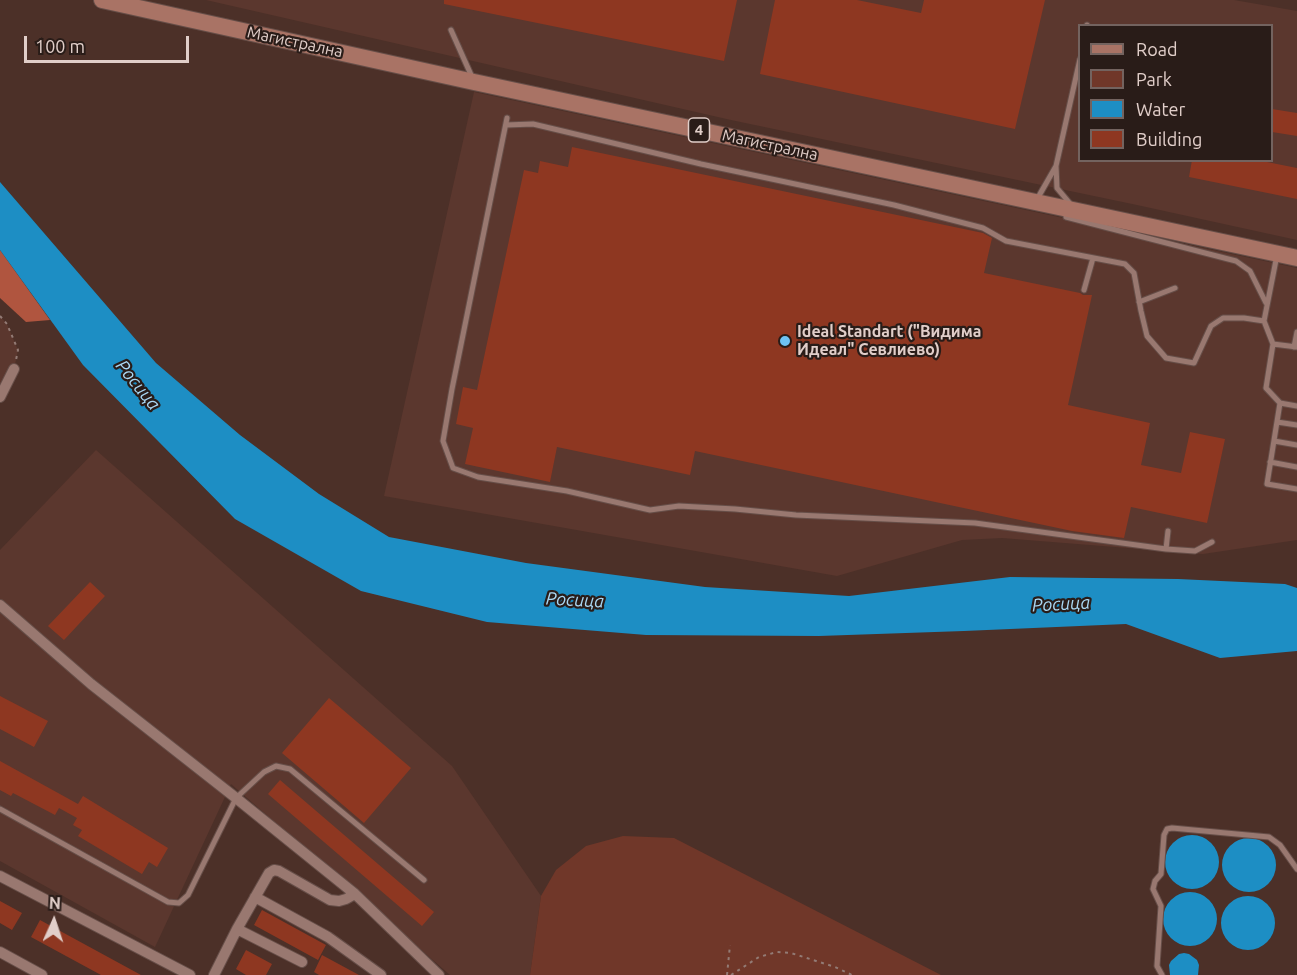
<!DOCTYPE html>
<meta charset="utf-8">
<style>
body{margin:0}
#map{position:relative;width:1297px;height:975px;overflow:hidden;background:#4c3028;font-family:Ubuntu,sans-serif}
canvas{display:block}
.legend{position:absolute;left:1078px;top:24px;width:195px;height:138px;box-sizing:border-box;background:#291c18;border:2px solid #73635f;margin:0;padding:8px 10px;list-style:none;font-size:18px;color:#e1cec9}
.legend li{display:flex;align-items:center;gap:12px;height:30px}
.legend b{width:30px;border:2px solid #73635f}
.north{position:absolute;left:24px;top:891px;width:60px;height:60px;-webkit-text-stroke:4px #291c18;paint-order:stroke;rotate:3deg;font-size:16px;font-weight:700;line-height:24px;text-align:center;color:#e1cec9}
.north::after{content:'';display:block;margin:auto;width:21px;height:27px;background:#e1cec9;clip-path:polygon(50% 0,100% 100%,50% 72%,0 100%)}
.scale{position:absolute;left:24px;top:36px;width:165px;height:27px;box-sizing:border-box;border:3px solid #e1cec9;border-top:0;padding-left:8px;font-size:18px;line-height:21px;white-space:nowrap;color:#e1cec9;-webkit-text-stroke:4px #291c18;paint-order:stroke}
</style>
<div id="map">
<canvas width="1297" height="975"></canvas>
<ul class="legend">
<li><b style="height:8px;background:#a97365"></b>Road</li>
<li><b style="height:16px;background:#703729"></b>Park</li>
<li><b style="height:16px;background:#1d8ec4"></b>Water</li>
<li><b style="height:16px;background:#8e3721"></b>Building</li>
</ul>
<div class="north">N</div>
<div class="scale">100 m</div>
</div>
<script>
const ctx = document.querySelector('canvas').getContext('2d');
ctx.lineJoin = 'round';
function fillPath(path, color) { ctx.fillStyle = color; ctx.fill(path, 'evenodd'); }
const toPath = rows => new Path2D(rows.map(r => 'M' + r).join(''));
function strokePath(path, color, width, dash) { ctx.strokeStyle = color; ctx.lineWidth = width; ctx.lineCap = dash ? 'butt' : 'round'; ctx.setLineDash(dash || []); ctx.stroke(path); }
function label(font, color, halo, rows, align = 'center') {
  ctx.font = font + ' Ubuntu,sans-serif'; ctx.lineWidth = 4.5; ctx.setLineDash([]); ctx.textBaseline = 'middle'; ctx.strokeStyle = halo; ctx.fillStyle = color; for (const [text, x, y, turn = 0] of rows) {
    ctx.save(); ctx.translate(x, y); ctx.rotate((+turn || 0) * Math.PI / 180); ctx.textAlign = isNaN(turn) ? turn : align; if (halo) ctx.strokeText(text, 0, 0); ctx.fillText(text, 0, 0); ctx.restore();
  }
}
fillPath(toPath([
 [206,0,1234,0,1297,11,1297,240,1137,205,731,120],
 [1080,26,1272,26,1272,160,1080,160],
 [474,92,1297,268,1297,540,1203,554,1002,538,962,540,837,576,384,496],
 [0,316,7,324,18,350,14,369,0,397],
 [96,450,452,766,541,896,530,975,450,975,231,784,155,947,0,861,0,550]
]), '#5b372e');
fillPath(toPath([
 [623,836,674,838,941,975,530,975,541,896,556,870,586,846]
]), '#703729');
fillPath(toPath([
 [0,250,50,320,26,322,0,298]
]), '#b0553f');
fillPath(toPath([
 [0,182,156,363,240,435,319,494,389,537,526,563,705,587,849,596,1010,577,1178,579,1285,584,1297,588,1297,651,1220,658,1126,624,964,631,819,636,646,635,487,622,361,591,235,519,83,365,0,250],
 '1165 862a27 27 0 1 1 54 0a27 27 0 1 1-54 0Z',
 '1222 865a27 27 0 1 1 54 0a27 27 0 1 1-54 0Z',
 '1163 919a27 27 0 1 1 54 0a27 27 0 1 1-54 0Z',
 '1221 923a27 27 0 1 1 54 0a27 27 0 1 1-54 0Z',
 [1184,953,1189,954,1197,960,1199,965,1198,975,1170,975,1169,965,1171,961,1179,954]
]), '#1d8ec4');
fillPath(toPath([
 [444,0,737,0,724,61,444,4],
 [775,0,857,0,921,13,924,0,1045,0,1015,129,760,74],
 [1272,109,1297,113,1297,136,1272,132],
 [572,147,983,233,992,238,984,273,1080,293,1083,295,1092,295,1068,405,1150,423,1141,465,1181,473,1190,432,1225,439,1207,523,1131,507,1124,538,1072,531,695,451,690,475,557,447,550,482,465,464,473,428,456,424,463,387,477,390,524,170,538,173,540,161,568,167],
 [1192,160,1257,160,1297,168,1297,199,1189,177],
 [90,582,105,596,64,640,48,626],
 [0,696,48,721,34,747,0,729],
 [329,698,411,768,364,823,282,753],
 [0,761,78,804,83,796,168,848,157,867,149,862,142,874,78,836,82,830,73,825,77,818,59,808,55,815,13,793,11,796,0,790],
 [280,780,434,912,422,926,268,794],
 [0,901,22,913,12,930,0,923],
 [262,910,326,945,318,960,254,925],
 [40,920,141,975,101,975,31,937],
 [246,950,272,964,266,975,246,975,236,969],
 [322,955,359,975,319,975,314,972]
]), '#8e3721');
const service = toPath([
 [1087,26,1087,25],
 [451,30,472,77],
 [507,118,452,389,443,441,453,468,478,477,567,491,650,510,679,506,735,509,796,515,975,523,1166,549,1195,551,1212,542],
 [506,125,533,124,701,164,894,205,983,228,1006,241,1125,264,1134,273,1141,311,1147,336,1166,358,1194,363,1211,326,1223,318,1244,318,1264,321],
 [1036,201,1056,166],
 [1072,206,1057,188,1056,166,1080,59],
 [1066,217,1236,261,1250,271,1266,303],
 [1277,255,1264,321,1273,344,1266,388,1280,403,1297,406],
 [1084,290,1093,258],
 [1139,302,1175,288],
 [1273,344,1297,347],
 [1294,347,1297,332],
 [1280,403,1267,484,1297,489],
 [1277,422,1297,425],
 [1274,441,1297,445],
 [1270,462,1297,467],
 [1166,549,1168,531],
 [0,809,168,902,179,903,188,895,236,798,264,772,276,766,290,769,424,880],
 [1162,975,1157,966,1161,906,1153,889,1155,881,1161,874,1164,835,1167,829,1172,828,1269,837,1280,845,1297,869]
]);
const minor = toPath([
 [0,397,14,369],
 [0,605,91,684,236,798,355,894,439,975],
 [0,876,190,975],
 [255,897,328,937,381,975],
 [237,929,302,962],
 [0,952,42,975],
 [214,975,237,929,269,873,274,870,279,871,330,900,339,901,346,899,355,894]
]);
const primary = toPath([
 [102,0,474,82,1297,258]
]);
strokePath(service, '#664e48', 7);
strokePath(minor, '#664e48', 12);
strokePath(primary, '#664e48', 18);
strokePath(toPath([
 [0,316,7,324,18,350,16,360],
 [727,975,730,945],
 [731,975,759,957,777,952,791,953,835,967,852,975]
]), '#937b75', 2, [3, 4.5]);
strokePath(service, '#997870', 5);
strokePath(minor, '#997870', 10);
strokePath(primary, '#a97365', 16);
for (const [x, y, r, color] of [
 [785,341,6,"#6ec2f3"]
]) { const dot = new Path2D(); dot.arc(x, y, r, 0, 2 * Math.PI); ctx.fillStyle = color; ctx.fill(dot); strokePath(dot, '#291c18', 2); }
for (const [x, y, w] of [
 [699,130,21]
]) { const box = new Path2D(); box.roundRect(x - w / 2, y - 12, w, 24, 4.5); ctx.fillStyle = '#291c18'; ctx.fill(box); strokePath(box, '#e1cec9', 1.5); }
label('bold 15px', '#e1cec9', null, [
 ["4",699,130]
]);
label('16px', '#e1cec9', '#291c18', [
 ["Магистрална",295,42,12],
 ["Магистрална",770,145,12]
]);
label('bold 16px', '#e1cec9', '#291c18', [
 ["Ideal Standart (\"Видима",797,332],
 ["Идеал\" Севлиево)",797,350]
], 'left');
label('italic 18px', '#a9d7f3', '#291c18', [
 ["Росица",138,385,51],
 ["Росица",575,600,3],
 ["Росица",1061,604,-3]
]);
</script>
